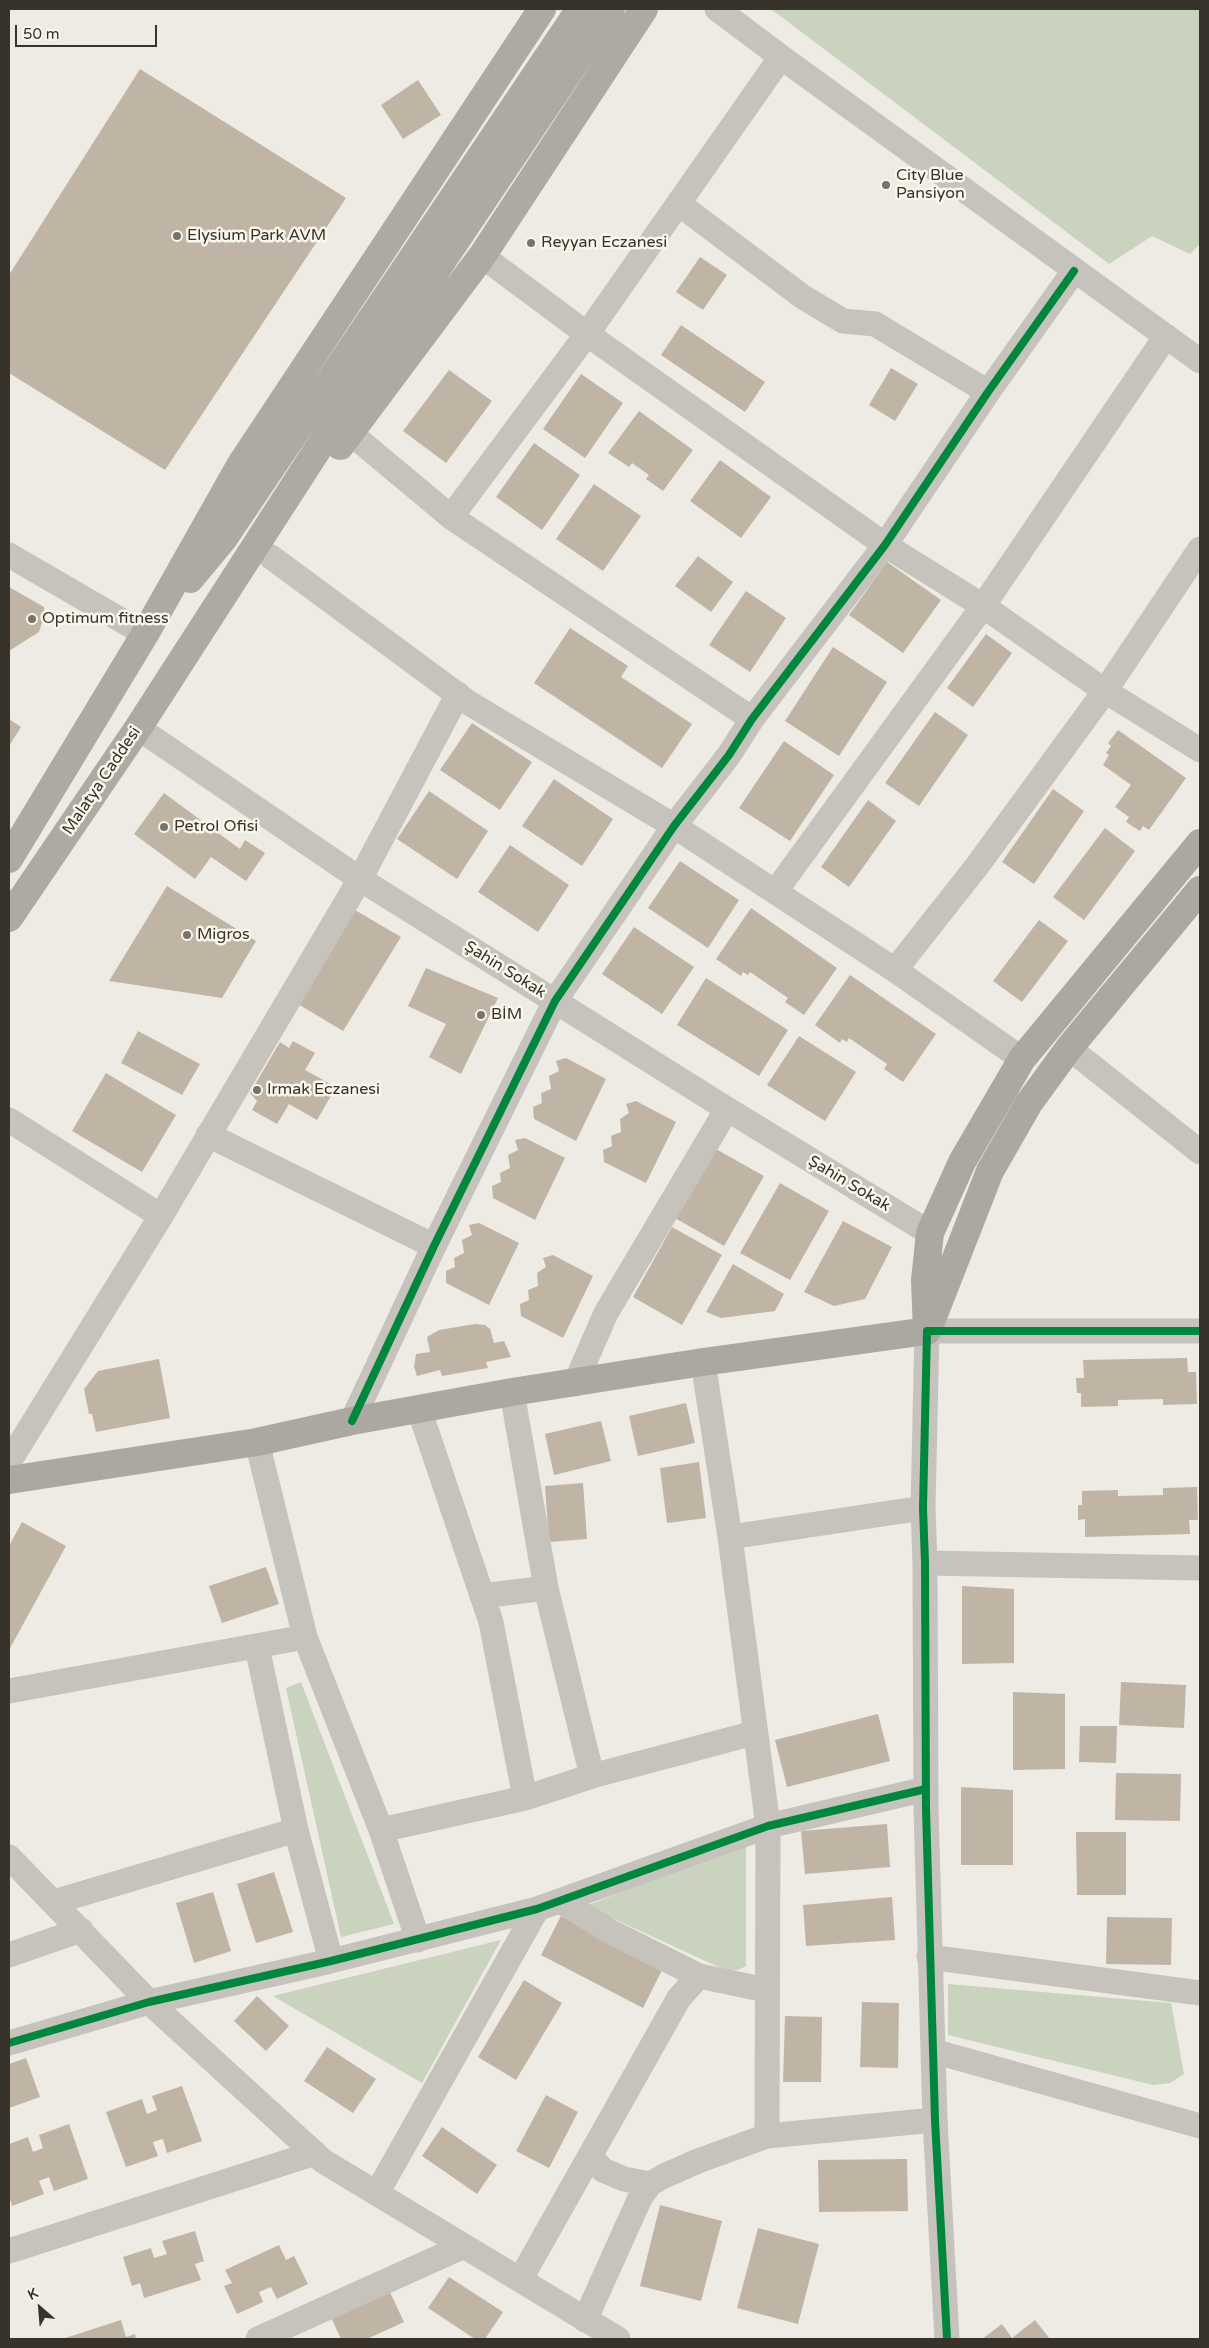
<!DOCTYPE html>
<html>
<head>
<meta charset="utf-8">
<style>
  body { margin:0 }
  #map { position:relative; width:1209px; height:2348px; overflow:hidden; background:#edebe3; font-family:"Varela Round",sans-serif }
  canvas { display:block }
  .frame { position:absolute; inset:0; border:10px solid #37322a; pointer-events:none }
  .north { position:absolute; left:15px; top:2283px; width:50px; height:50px; -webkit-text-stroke:4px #f9f6eb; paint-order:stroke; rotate:333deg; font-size:14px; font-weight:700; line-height:20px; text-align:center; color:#37322a }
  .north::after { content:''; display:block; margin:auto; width:18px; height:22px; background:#37322a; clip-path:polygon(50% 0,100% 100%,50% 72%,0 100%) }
  .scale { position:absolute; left:15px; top:25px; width:142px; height:22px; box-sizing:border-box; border:2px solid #37322a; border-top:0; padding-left:6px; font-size:15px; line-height:18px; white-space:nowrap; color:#37322a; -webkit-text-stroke:4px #f9f6eb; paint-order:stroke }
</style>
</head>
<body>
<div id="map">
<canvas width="1209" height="2348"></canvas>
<div class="frame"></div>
<div class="north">K</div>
<div class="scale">50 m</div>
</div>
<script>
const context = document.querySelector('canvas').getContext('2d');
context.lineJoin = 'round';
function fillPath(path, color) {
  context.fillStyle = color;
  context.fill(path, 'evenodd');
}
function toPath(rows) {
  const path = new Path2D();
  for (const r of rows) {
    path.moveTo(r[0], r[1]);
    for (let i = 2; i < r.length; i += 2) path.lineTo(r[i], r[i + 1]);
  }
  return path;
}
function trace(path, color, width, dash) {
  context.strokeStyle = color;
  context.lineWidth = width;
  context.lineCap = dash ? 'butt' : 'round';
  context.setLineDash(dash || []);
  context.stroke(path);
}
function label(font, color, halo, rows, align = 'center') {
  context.font = font + ' "Varela Round",sans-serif';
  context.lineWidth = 5;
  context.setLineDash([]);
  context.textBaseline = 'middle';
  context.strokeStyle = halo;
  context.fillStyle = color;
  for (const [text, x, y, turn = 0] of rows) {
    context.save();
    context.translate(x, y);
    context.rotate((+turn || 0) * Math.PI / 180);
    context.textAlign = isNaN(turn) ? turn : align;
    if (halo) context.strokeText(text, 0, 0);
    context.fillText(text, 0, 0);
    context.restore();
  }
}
const green = toPath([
  [771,9,1200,9,1200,244,1190,254,1152,236,1109,264],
  [301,1682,394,1924,341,1937,286,1688],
  [746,1843,746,1966,738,1970,725,1970,586,1906],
  [501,1940,422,2083,273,1996],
  [948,1984,1171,2003,1184,2074,1170,2083,1153,2085,948,2035]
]);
const building = toPath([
  [140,69,346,198,165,470,9,373,9,275],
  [418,80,441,115,403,139,381,105],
  [700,257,727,275,703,310,676,292],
  [681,325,765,382,745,412,661,355],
  [891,368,918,384,895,421,869,405],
  [449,370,492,401,446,463,403,431],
  [581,374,623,403,585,458,543,429],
  [639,411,693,450,663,491,646,479,649,475,632,463,629,467,608,453],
  [534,443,580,475,542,530,496,497],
  [720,460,771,497,741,538,690,501],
  [594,484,641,516,603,571,556,539],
  [698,556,733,582,711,612,675,586],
  [887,562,941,600,903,653,849,615],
  [9,587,44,607,45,613,39,632,9,651],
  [746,591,786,618,750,672,709,645],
  [570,628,628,666,621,677,692,724,662,768,534,683],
  [986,634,1012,653,973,707,947,688],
  [833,647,887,682,839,756,785,721],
  [935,712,968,735,919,806,885,783],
  [9,719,21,727,9,746],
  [472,723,532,762,500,810,440,770],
  [1118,730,1186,778,1149,830,1143,826,1140,831,1126,822,1129,817,1115,807,1131,785,1103,765,1109,755,1106,753,1111,746,1108,743],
  [784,741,834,775,790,841,739,808],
  [554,779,613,819,582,866,522,826],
  [1053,789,1084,811,1034,884,1002,862],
  [429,791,488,831,457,879,397,839],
  [164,793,240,849,245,840,265,853,246,881,211,857,195,879,134,834],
  [868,800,896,821,849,887,821,867],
  [1105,828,1135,851,1084,920,1053,897],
  [510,845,569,885,538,932,478,892],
  [680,861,739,900,708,948,648,908],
  [167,886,256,941,222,998,109,981],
  [751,908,837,968,804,1015,785,1002,788,998,750,972,748,975,743,972,741,976,716,959],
  [355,910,401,937,343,1031,298,1004],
  [1039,920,1068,941,1022,1002,993,981],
  [634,927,694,967,662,1014,602,974],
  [426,968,498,998,461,1074,429,1057,446,1024,408,1006],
  [850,975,936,1034,903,1082,884,1069,887,1064,849,1038,847,1042,842,1039,840,1043,815,1025],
  [706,978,788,1030,759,1076,677,1025],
  [138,1031,200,1064,182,1095,121,1063],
  [799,1036,856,1072,825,1121,767,1085],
  [293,1041,315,1053,305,1070,336,1087,317,1120,289,1104,277,1124,252,1110,257,1101,250,1093,280,1042,289,1048],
  [566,1058,606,1079,576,1141,534,1119,533,1107,542,1103,541,1093,551,1089,549,1076,559,1071,556,1061],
  [106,1073,176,1115,142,1172,72,1131],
  [636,1101,676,1122,646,1183,604,1162,603,1150,612,1146,611,1136,621,1132,620,1119,629,1113,626,1104],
  [525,1138,565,1158,535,1220,493,1198,492,1186,501,1182,500,1173,510,1168,508,1155,518,1150,515,1140],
  [714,1148,764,1176,724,1246,675,1218],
  [780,1183,829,1211,790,1280,740,1253],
  [843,1221,892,1247,865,1299,834,1306,804,1292],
  [479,1223,519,1243,489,1305,446,1283,446,1271,455,1267,454,1258,464,1253,462,1240,472,1235,469,1225],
  [672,1227,722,1255,682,1325,633,1297],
  [553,1255,593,1276,563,1338,521,1316,520,1304,529,1300,528,1290,538,1286,537,1273,546,1267,543,1258],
  [733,1264,784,1294,775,1311,721,1318,706,1312],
  [475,1324,485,1325,490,1329,494,1343,504,1341,511,1357,486,1362,488,1368,442,1376,440,1370,417,1376,414,1367,416,1354,430,1352,427,1337,439,1330],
  [1187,1358,1188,1372,1196,1372,1197,1404,1163,1405,1163,1399,1118,1400,1118,1406,1081,1407,1081,1393,1077,1393,1076,1378,1084,1378,1083,1360],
  [159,1359,170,1418,96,1432,92,1414,89,1414,84,1389,98,1371],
  [686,1403,695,1443,638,1456,629,1416],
  [601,1421,611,1461,554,1475,545,1434],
  [699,1462,706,1518,667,1523,660,1468],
  [583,1483,587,1539,549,1542,545,1486],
  [1197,1487,1198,1520,1189,1520,1190,1534,1085,1537,1085,1519,1078,1520,1078,1505,1082,1505,1082,1491,1118,1490,1118,1496,1163,1495,1163,1488],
  [22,1522,66,1546,9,1650,9,1546],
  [266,1567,279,1604,222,1623,209,1586],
  [962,1586,1014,1589,1014,1663,962,1664],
  [1121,1682,1186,1685,1184,1728,1119,1725],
  [1013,1692,1065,1694,1065,1769,1013,1770],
  [878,1714,890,1761,787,1787,775,1740],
  [1080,1726,1117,1726,1116,1763,1079,1762],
  [1116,1773,1181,1774,1180,1821,1115,1820],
  [961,1787,1013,1790,1013,1865,961,1865],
  [887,1824,890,1867,805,1874,801,1831],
  [1076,1832,1126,1832,1126,1895,1077,1895],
  [274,1872,293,1932,256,1943,237,1884],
  [213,1892,231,1951,194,1963,176,1903],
  [892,1897,895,1940,806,1946,803,1905],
  [561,1916,663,1968,643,2008,541,1955],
  [1107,1917,1172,1918,1171,1965,1106,1964],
  [524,1980,562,2003,516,2080,478,2057],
  [257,1996,289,2026,266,2051,234,2021],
  [862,2002,899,2003,898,2068,860,2067],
  [785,2016,822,2017,821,2082,783,2082],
  [327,2047,376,2079,353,2113,304,2081],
  [26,2058,40,2097,9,2108,9,2064],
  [182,2086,202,2141,167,2153,163,2139,153,2142,158,2156,126,2167,106,2112,142,2099,147,2114,157,2110,152,2096],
  [546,2095,578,2112,549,2168,516,2151],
  [69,2124,88,2179,54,2191,49,2177,39,2181,44,2194,12,2206,9,2196,9,2144,28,2137,33,2152,43,2148,39,2135],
  [442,2127,497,2165,477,2194,422,2156],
  [907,2159,908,2211,819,2212,818,2160],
  [660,2205,722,2221,701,2301,640,2286],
  [758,2228,819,2244,798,2324,737,2308],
  [195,2231,204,2261,195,2264,201,2280,144,2298,140,2283,132,2286,123,2257,151,2248,154,2258,167,2254,162,2241],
  [279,2245,286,2260,294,2256,308,2284,277,2299,271,2287,259,2292,263,2302,237,2314,224,2286,232,2283,225,2270],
  [449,2277,503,2312,485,2339,475,2339,428,2308],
  [388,2288,404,2322,367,2339,341,2339,330,2315],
  [121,2320,126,2337,135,2334,136,2339,62,2339],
  [1035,2320,1050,2339,982,2339,1002,2324,1012,2338]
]);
const minor = toPath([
  [717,9,781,57,1200,361],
  [679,204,803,297,843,321,875,324,988,392],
  [482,256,587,334,885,545,983,606,1105,691,1200,750],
  [349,432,451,517,752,719],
  [451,517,587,334,781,57],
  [9,555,145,634],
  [271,557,469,703,674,826,895,970,1022,1059],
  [138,728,360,879,727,1109,930,1233],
  [775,892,983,606,1166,336],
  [895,970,977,866,1105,691,1200,549],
  [1069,1048,1200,1152],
  [9,1120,161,1216],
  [208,1135,434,1246],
  [703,1362,730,1537,768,1826,767,2136],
  [575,1384,606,1313,727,1109],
  [512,1392,546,1588,592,1776],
  [419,1409,491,1622,525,1798],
  [352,1421,434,1246,555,1001,674,826,729,755,752,719,885,545,988,392,1074,271],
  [257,1442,305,1637,381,1830,418,1940],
  [9,1462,161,1216,360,879,458,694],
  [730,1537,923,1508],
  [925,1563,1200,1568],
  [482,1596,546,1588],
  [257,1647,296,1830,331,1961],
  [9,1691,305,1637],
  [381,1830,525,1798,592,1776,754,1733],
  [9,1857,149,2002,323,2161,618,2339],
  [54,1902,296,1830],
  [562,1902,611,1932,699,1976],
  [9,1955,81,1930],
  [929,1957,1200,1993],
  [9,2043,149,2002,331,1961,537,1909,768,1826,926,1789],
  [933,2051,1200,2126],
  [590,2156,603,2170,624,2179,650,2184],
  [377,2193,537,1909],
  [9,2251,315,2153],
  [520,2280,679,1998,699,1976,766,1990],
  [585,2320,640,2198,650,2184,664,2176,698,2161,767,2136,935,2120],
  [258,2339,464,2246],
  [947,2339,935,2120,926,1809,925,1563,923,1508,927,1331,1200,1331]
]);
const major = toPath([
  [931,1322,990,1171,1029,1103,1069,1048,1200,890],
  [927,1331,925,1280,930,1233,962,1162,1022,1059,1200,843],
  [9,1480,257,1442,352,1421,512,1392,703,1362,927,1331]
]);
const highway = toPath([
  [340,446,482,256,644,9],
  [190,579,224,538,580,9],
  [9,859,145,634,241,464,542,9],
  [9,918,138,728,354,393,611,9]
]);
const cycleway = toPath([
  [352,1421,434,1246,555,1001,674,826,729,755,752,719,885,545,988,392,1074,271],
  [9,2043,149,2002,331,1961,537,1909,768,1826,926,1789],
  [947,2339,935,2120,926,1809,925,1563,923,1508,927,1331,1200,1331]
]);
const markers = [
  [886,185,5,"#77736b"],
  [177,236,5,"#77736b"],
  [531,243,5,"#77736b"],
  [32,619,5,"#77736b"],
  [164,827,5,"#77736b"],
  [187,935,5,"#77736b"],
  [481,1015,5,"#77736b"],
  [257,1090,5,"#77736b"]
];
const poiNames = [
  ["City Blue",896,176],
  ["Pansiyon",896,194],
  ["Elysium Park AVM",187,236],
  ["Reyyan Eczanesi",541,243],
  ["Optimum fitness",42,619],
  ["Petrol Ofisi",174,827],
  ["Migros",197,935],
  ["BİM",491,1015],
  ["Irmak Eczanesi",267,1090]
];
const streetNames = [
  ["Malatya Caddesi",102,781,-56],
  ["Şahin Sokak",505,970,32],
  ["Şahin Sokak",849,1184,31]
];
fillPath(green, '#c9d3be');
fillPath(building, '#c0b5a5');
trace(minor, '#c6c3bc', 25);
trace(major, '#aba8a1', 28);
trace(highway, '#acaaa2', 28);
trace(cycleway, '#00873e', 8);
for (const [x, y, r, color] of markers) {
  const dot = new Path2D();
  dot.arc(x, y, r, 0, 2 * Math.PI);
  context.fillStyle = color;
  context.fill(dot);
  trace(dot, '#f9f6eb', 2);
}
label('16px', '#37322a', '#f9f6eb', poiNames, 'left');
label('16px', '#37322a', '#f9f6eb', streetNames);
</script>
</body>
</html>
